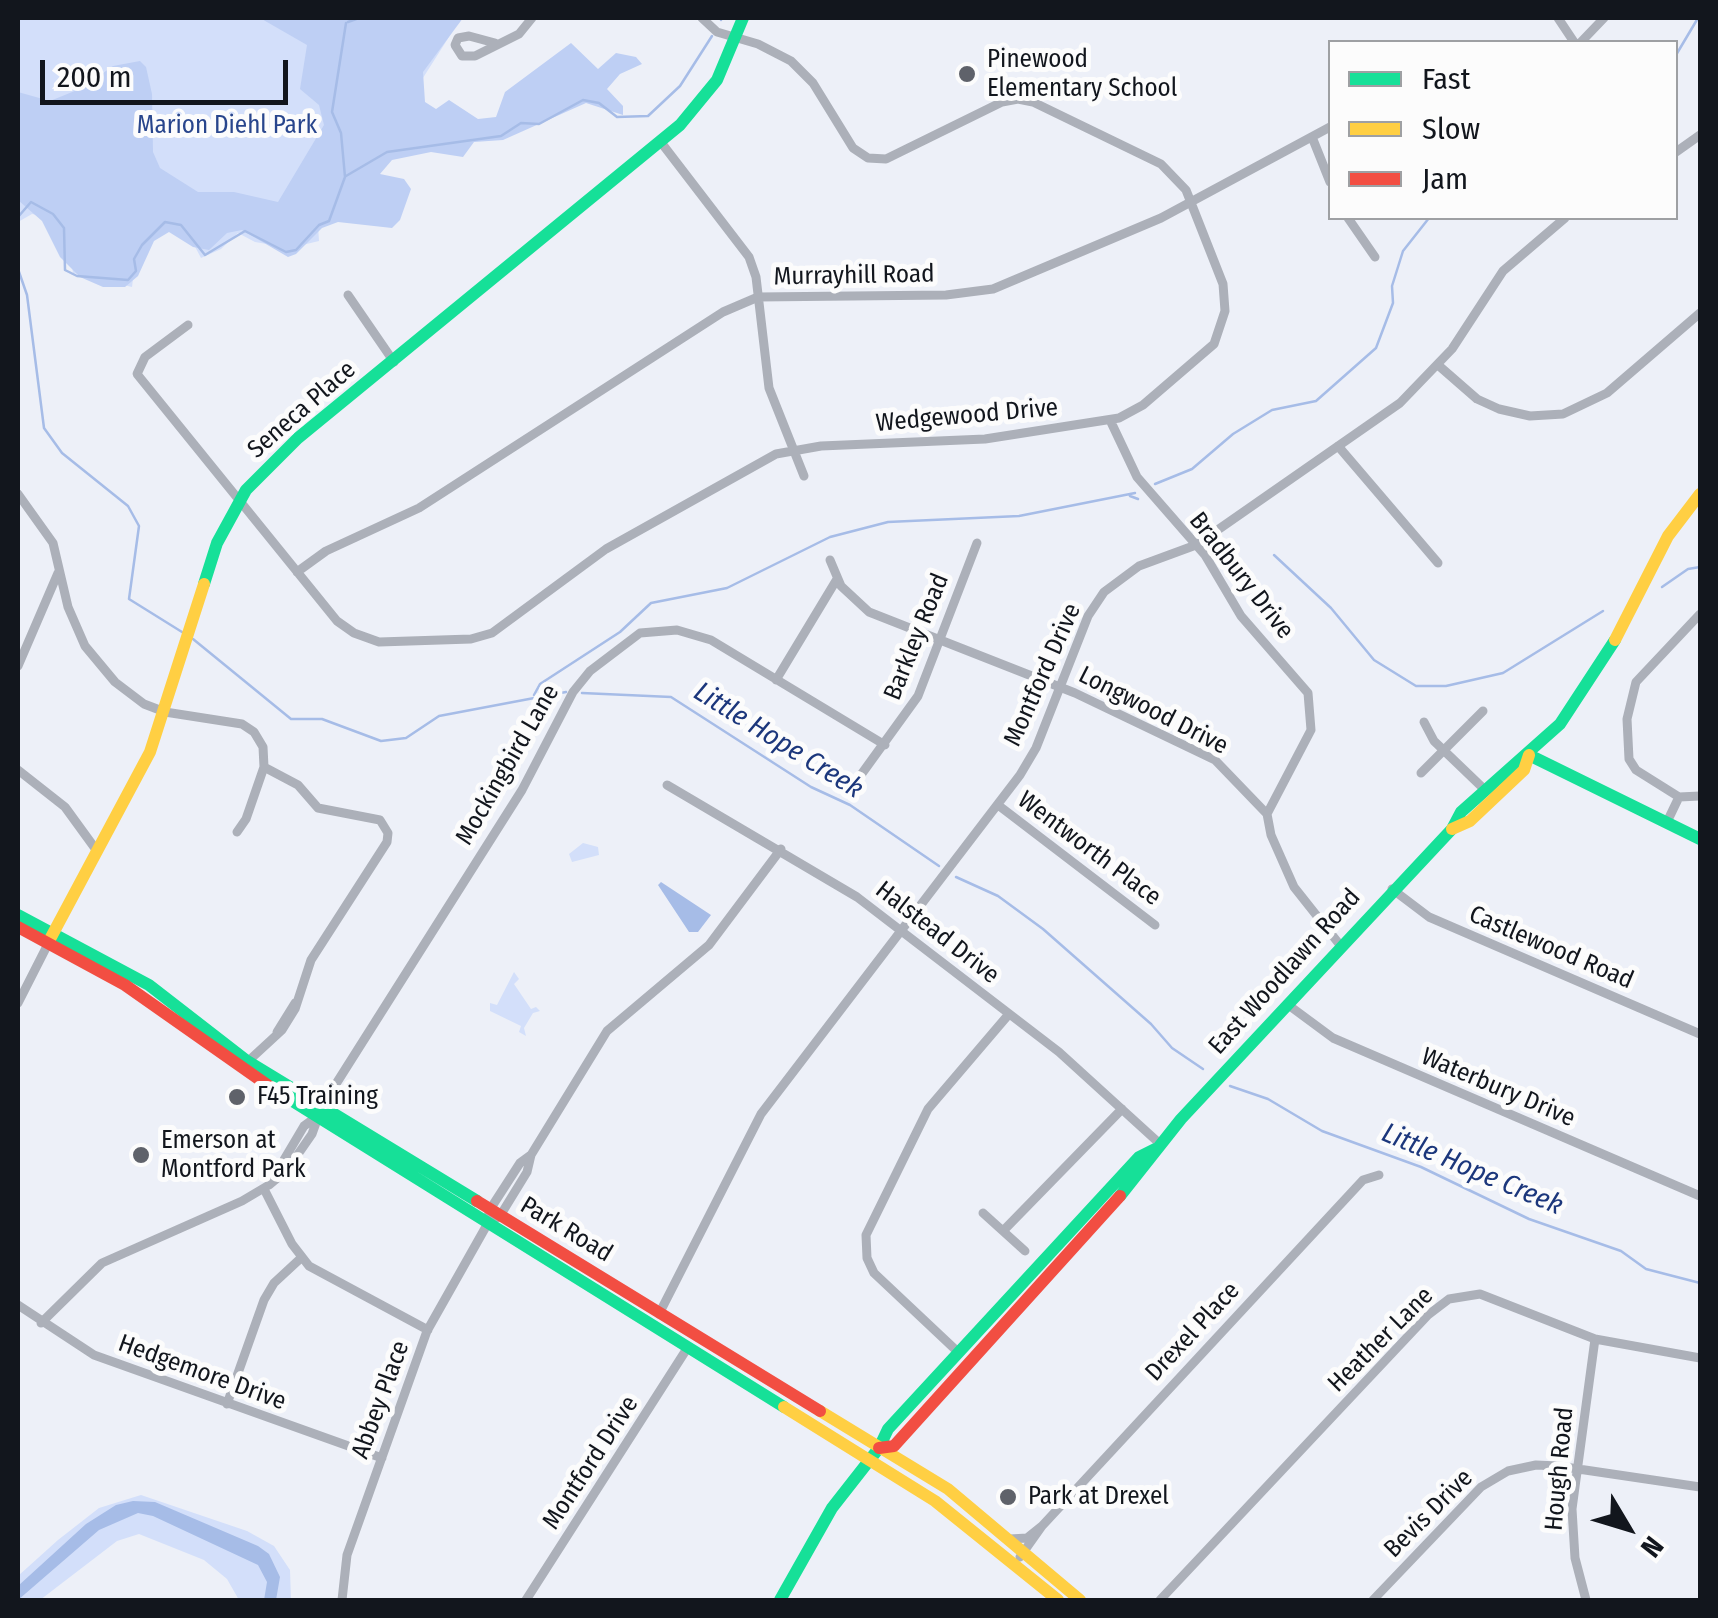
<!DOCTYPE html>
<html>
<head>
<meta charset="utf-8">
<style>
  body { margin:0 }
  #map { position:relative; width:1718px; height:1618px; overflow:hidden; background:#edf0f8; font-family:"Fira Sans Condensed",sans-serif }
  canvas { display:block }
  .frame { position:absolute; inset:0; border:20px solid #12161d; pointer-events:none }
  .legend { position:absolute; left:1328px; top:40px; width:350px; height:180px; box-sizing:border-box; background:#fcfcfc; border:2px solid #9ea0a3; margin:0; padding:12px 18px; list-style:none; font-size:30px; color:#12161d }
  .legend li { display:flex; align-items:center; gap:20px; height:50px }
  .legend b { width:50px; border:2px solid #9ea0a3 }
  .north { position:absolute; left:1578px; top:1478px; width:100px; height:100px; -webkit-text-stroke:8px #fcfcfc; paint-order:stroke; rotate:128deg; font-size:28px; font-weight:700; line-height:40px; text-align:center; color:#12161d }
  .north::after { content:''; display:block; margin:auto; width:35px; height:45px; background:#12161d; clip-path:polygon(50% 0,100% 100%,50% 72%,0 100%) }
  .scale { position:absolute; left:40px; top:60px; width:248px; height:45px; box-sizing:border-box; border:5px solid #12161d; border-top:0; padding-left:12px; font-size:30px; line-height:35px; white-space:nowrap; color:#12161d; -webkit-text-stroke:8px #fcfcfc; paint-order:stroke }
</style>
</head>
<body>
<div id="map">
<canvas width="1718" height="1618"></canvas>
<div class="frame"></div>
<ul class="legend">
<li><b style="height:12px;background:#16e098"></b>Fast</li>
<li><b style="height:12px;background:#ffcf43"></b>Slow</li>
<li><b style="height:12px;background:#f24e42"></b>Jam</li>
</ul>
<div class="north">N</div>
<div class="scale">200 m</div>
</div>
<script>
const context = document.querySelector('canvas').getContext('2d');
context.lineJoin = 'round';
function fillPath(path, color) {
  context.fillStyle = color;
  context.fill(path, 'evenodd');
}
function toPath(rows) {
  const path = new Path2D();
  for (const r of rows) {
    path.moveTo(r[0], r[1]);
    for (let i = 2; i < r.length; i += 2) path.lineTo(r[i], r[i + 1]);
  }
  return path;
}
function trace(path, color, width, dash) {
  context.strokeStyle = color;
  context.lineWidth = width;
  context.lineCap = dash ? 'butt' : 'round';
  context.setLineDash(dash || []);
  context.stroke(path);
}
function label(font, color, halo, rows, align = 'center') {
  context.font = font + ' "Fira Sans Condensed",sans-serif';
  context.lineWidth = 10;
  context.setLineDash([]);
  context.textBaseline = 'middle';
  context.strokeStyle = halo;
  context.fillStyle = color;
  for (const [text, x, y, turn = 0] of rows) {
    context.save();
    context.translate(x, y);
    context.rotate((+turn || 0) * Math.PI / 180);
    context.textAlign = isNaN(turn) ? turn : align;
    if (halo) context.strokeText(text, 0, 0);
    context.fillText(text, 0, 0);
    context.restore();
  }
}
const green = toPath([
  [18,18,461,18,395,122,318,225,319,241,290,248,255,242,238,233,221,249,201,258,183,224,137,246,132,287,73,273,65,220,32,214,18,222],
  [583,843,598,847,599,855,572,862,569,854],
  [514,972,519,979,514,984,531,1009,536,1007,540,1011,533,1013,524,1028,526,1036,519,1032,521,1026,490,1011,490,1003,497,1005],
  [141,1495,247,1531,274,1546,290,1570,291,1600,239,1600,227,1579,204,1560,139,1534,117,1541,40,1600,18,1600,18,1576,58,1540,99,1508]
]);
const forest = toPath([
  [260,18,463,18,423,72,425,102,436,109,449,100,478,119,496,117,505,92,571,43,598,69,616,53,636,57,642,64,620,74,607,89,623,106,623,115,586,103,503,140,474,142,463,157,431,152,392,160,380,174,404,179,411,189,400,220,392,228,338,222,322,228,296,254,288,257,242,230,227,233,209,250,193,247,169,232,154,241,138,276,125,287,103,287,80,277,60,257,42,221,18,200,18,92,50,101,82,88,113,66,140,61,146,67,152,94,153,152,160,168,198,192,234,192,278,202,324,125,319,105,300,89,307,45]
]);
const water = toPath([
  [661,882,711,915,698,932,689,932,658,885],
  [133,1501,155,1502,258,1546,269,1554,280,1577,276,1600,264,1600,267,1582,258,1565,153,1516,138,1513,99,1530,18,1600,18,1586,86,1524,116,1505]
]);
const stream = toPath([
  [721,20,721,18],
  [348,22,359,18],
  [1676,55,1698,18],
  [346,176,387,152,501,136,521,123,539,124,583,100,599,103,617,117,648,116,680,86,712,36],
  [18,217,31,202,53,214,64,228,65,270,77,276,128,280,136,271,134,259,142,245,165,222,181,225,205,255,245,231,286,252,296,250,319,225,329,221,345,177,341,133,332,112,346,23],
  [18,269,27,295,44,428,62,453,128,506,139,526,129,599,182,632],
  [1155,484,1192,469,1233,434,1272,410,1316,401,1376,348,1393,303,1392,286,1403,251,1429,218],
  [1130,496,1138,499],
  [1274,555,1331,608,1374,660,1416,686,1446,686,1503,673,1603,611],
  [1662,587,1688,569,1700,567],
  [193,639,291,719,322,719,381,741,406,738,439,716,566,692],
  [582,693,671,697,811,787,850,805,939,866],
  [534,695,540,684,620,632,651,603,727,588,830,537,888,522,1019,516,1135,493],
  [956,877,998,896,1043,929,1151,1024,1172,1048,1203,1069],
  [1230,1086,1268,1099,1322,1131,1421,1167,1529,1219,1621,1251,1646,1269,1700,1283]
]);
const street = toPath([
  [1558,18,1574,42],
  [1581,42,1604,18],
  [495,43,469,36,458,38,455,45,462,56,475,56,519,34,532,18],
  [1312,137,1330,182],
  [660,141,749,257,756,277,769,388,804,476],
  [1676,152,1700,135],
  [1348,218,1375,257],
  [348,295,394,362],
  [188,325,145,357,137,374,337,621,354,633,379,642,471,639,492,633,606,549,776,454,821,446,985,439,1119,418,1143,405,1214,344,1225,311,1223,284,1186,190,1161,164,1033,102,1018,99,1002,102,886,159,868,158,853,148,813,83,791,61,758,44,717,32,702,18],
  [1438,365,1477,399,1499,409,1530,416,1563,414,1607,393,1700,313],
  [1110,420,1137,477,1205,555,1241,616,1308,693,1311,730,1267,814],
  [1338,446,1438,563],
  [18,494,53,543,68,607,85,646,115,682,144,704,165,712,242,724,254,732,263,747,264,767,246,819,237,832],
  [830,560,841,586,869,612,1075,693,1215,760,1267,814,1271,835,1294,887,1340,945],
  [297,572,326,551,419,508,723,312,758,297,946,295,993,289,1161,218,1330,127],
  [18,666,58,573],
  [776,680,837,579],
  [1424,722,1434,741,1484,789],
  [18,770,65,807,97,851],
  [1421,773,1483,711],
  [667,785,857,897,1059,1052,1159,1143],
  [850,790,918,696,977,543],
  [1679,797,1636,770,1629,759,1627,719,1636,682,1700,614],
  [998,805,1155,925],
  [1667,822,1679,797,1700,796],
  [1392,889,1429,917,1700,1034],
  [18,1003,48,944],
  [1287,1004,1333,1038,1700,1196],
  [277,1032,295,1003],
  [244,1065,282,1030,295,1009,311,960,387,842,388,833,380,820,318,808,298,785,264,767],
  [315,1118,304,1126,269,1185,287,1170,312,1134,322,1106,522,790,573,692,590,671,640,633,677,630,711,640,885,745],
  [531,1155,607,1031,709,945,781,849],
  [531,1155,527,1172,500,1216,488,1223,489,1211,520,1163,531,1155],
  [264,1189,292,1244,309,1266,428,1330],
  [983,1213,1025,1251],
  [1003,1231,1122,1109],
  [18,1305,94,1355,382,1458],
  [659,1314,761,1114,1020,775,1036,748,1088,616,1104,592,1139,566,1196,545,1400,403,1452,349,1503,271,1565,218],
  [41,1323,102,1263,242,1201,269,1185],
  [959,1353,874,1273,867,1258,866,1235,928,1109,1009,1014],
  [227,1404,264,1300,274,1283,301,1258],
  [1042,1526,1363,1180,1379,1175],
  [1010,1539,1027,1538,1042,1526,1020,1557],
  [342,1600,347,1555,427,1331,488,1223],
  [526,1600,688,1347],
  [1160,1600,1428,1315,1449,1299,1480,1294,1595,1339,1700,1358],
  [1373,1600,1481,1487,1508,1471,1536,1465,1558,1466,1700,1487],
  [1586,1600,1575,1558,1572,1509,1595,1339]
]);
const fast = toPath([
  [204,584,217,543,246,490,298,438,680,125,717,80,743,18],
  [1529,755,1700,839],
  [18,915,149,985,247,1061,477,1201],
  [273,1089,784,1407],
  [1120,1196,1181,1119,1452,829,1461,812,1560,724,1615,640],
  [780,1600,832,1508,879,1448,888,1429,1139,1157,1155,1149]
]);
const slow = toPath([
  [1615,640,1668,536,1700,494],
  [1452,829,1470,821,1524,770,1529,755],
  [49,941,150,752,204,584],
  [784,1407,935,1501,1058,1600],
  [820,1411,948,1489,1080,1600]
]);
const jam = toPath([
  [18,927,125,985,273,1089],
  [477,1201,820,1411],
  [879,1448,894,1446,1120,1196]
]);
const markers = [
  [967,74,10,"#5f626a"],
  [237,1097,10,"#5f626a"],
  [141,1155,10,"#5f626a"],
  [1008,1497,10,"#5f626a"]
];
const poiNames = [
  ["Pinewood",987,60],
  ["Elementary School",987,89],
  ["F45 Training",257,1097],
  ["Emerson at",161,1141],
  ["Montford Park",161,1170],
  ["Park at Drexel",1028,1497]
];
const parkNames = [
  ["Marion Diehl Park",227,126]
];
const streetNames = [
  ["Murrayhill Road",854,276,-1],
  ["Seneca Place",302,410,-41],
  ["Wedgewood Drive",967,416,-5],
  ["Bradbury Drive",1241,576,52],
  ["Barkley Road",917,637,-68],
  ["Montford Drive",1043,675,-66],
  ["Longwood Drive",1153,711,27],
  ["Mockingbird Lane",508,765,-60],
  ["Wentworth Place",1089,849,37],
  ["Halstead Drive",937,933,38],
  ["Castlewood Road",1551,948,23],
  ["East Woodlawn Road",1285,972,-48],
  ["Waterbury Drive",1498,1088,23],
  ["Park Road",566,1230,31],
  ["Drexel Place",1193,1332,-47],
  ["Heather Lane",1381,1340,-45],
  ["Hedgemore Drive",202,1373,20],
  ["Abbey Place",381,1400,-70],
  ["Montford Drive",591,1463,-57],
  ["Hough Road",1560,1469,-85],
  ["Bevis Drive",1429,1514,-45]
];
const waterNames = [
  ["Little Hope Creek",778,741,32],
  ["Little Hope Creek",1472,1170,23]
];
fillPath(green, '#d3dffa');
fillPath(forest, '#becff4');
fillPath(water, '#a6bce7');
trace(stream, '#a6bce7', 2.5);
trace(street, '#acb0b9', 9);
trace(fast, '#16e098', 12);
trace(slow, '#ffcf43', 12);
trace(jam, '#f24e42', 12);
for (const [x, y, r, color] of markers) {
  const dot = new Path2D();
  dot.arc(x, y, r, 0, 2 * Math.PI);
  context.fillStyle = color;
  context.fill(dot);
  trace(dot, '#fcfcfc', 4);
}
label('25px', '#12161d', '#fcfcfc', poiNames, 'left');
label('25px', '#28458c', '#fcfcfc', parkNames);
label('25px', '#12161d', '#fcfcfc', streetNames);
label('italic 28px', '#1c377c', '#fcfcfc', waterNames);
</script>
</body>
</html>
